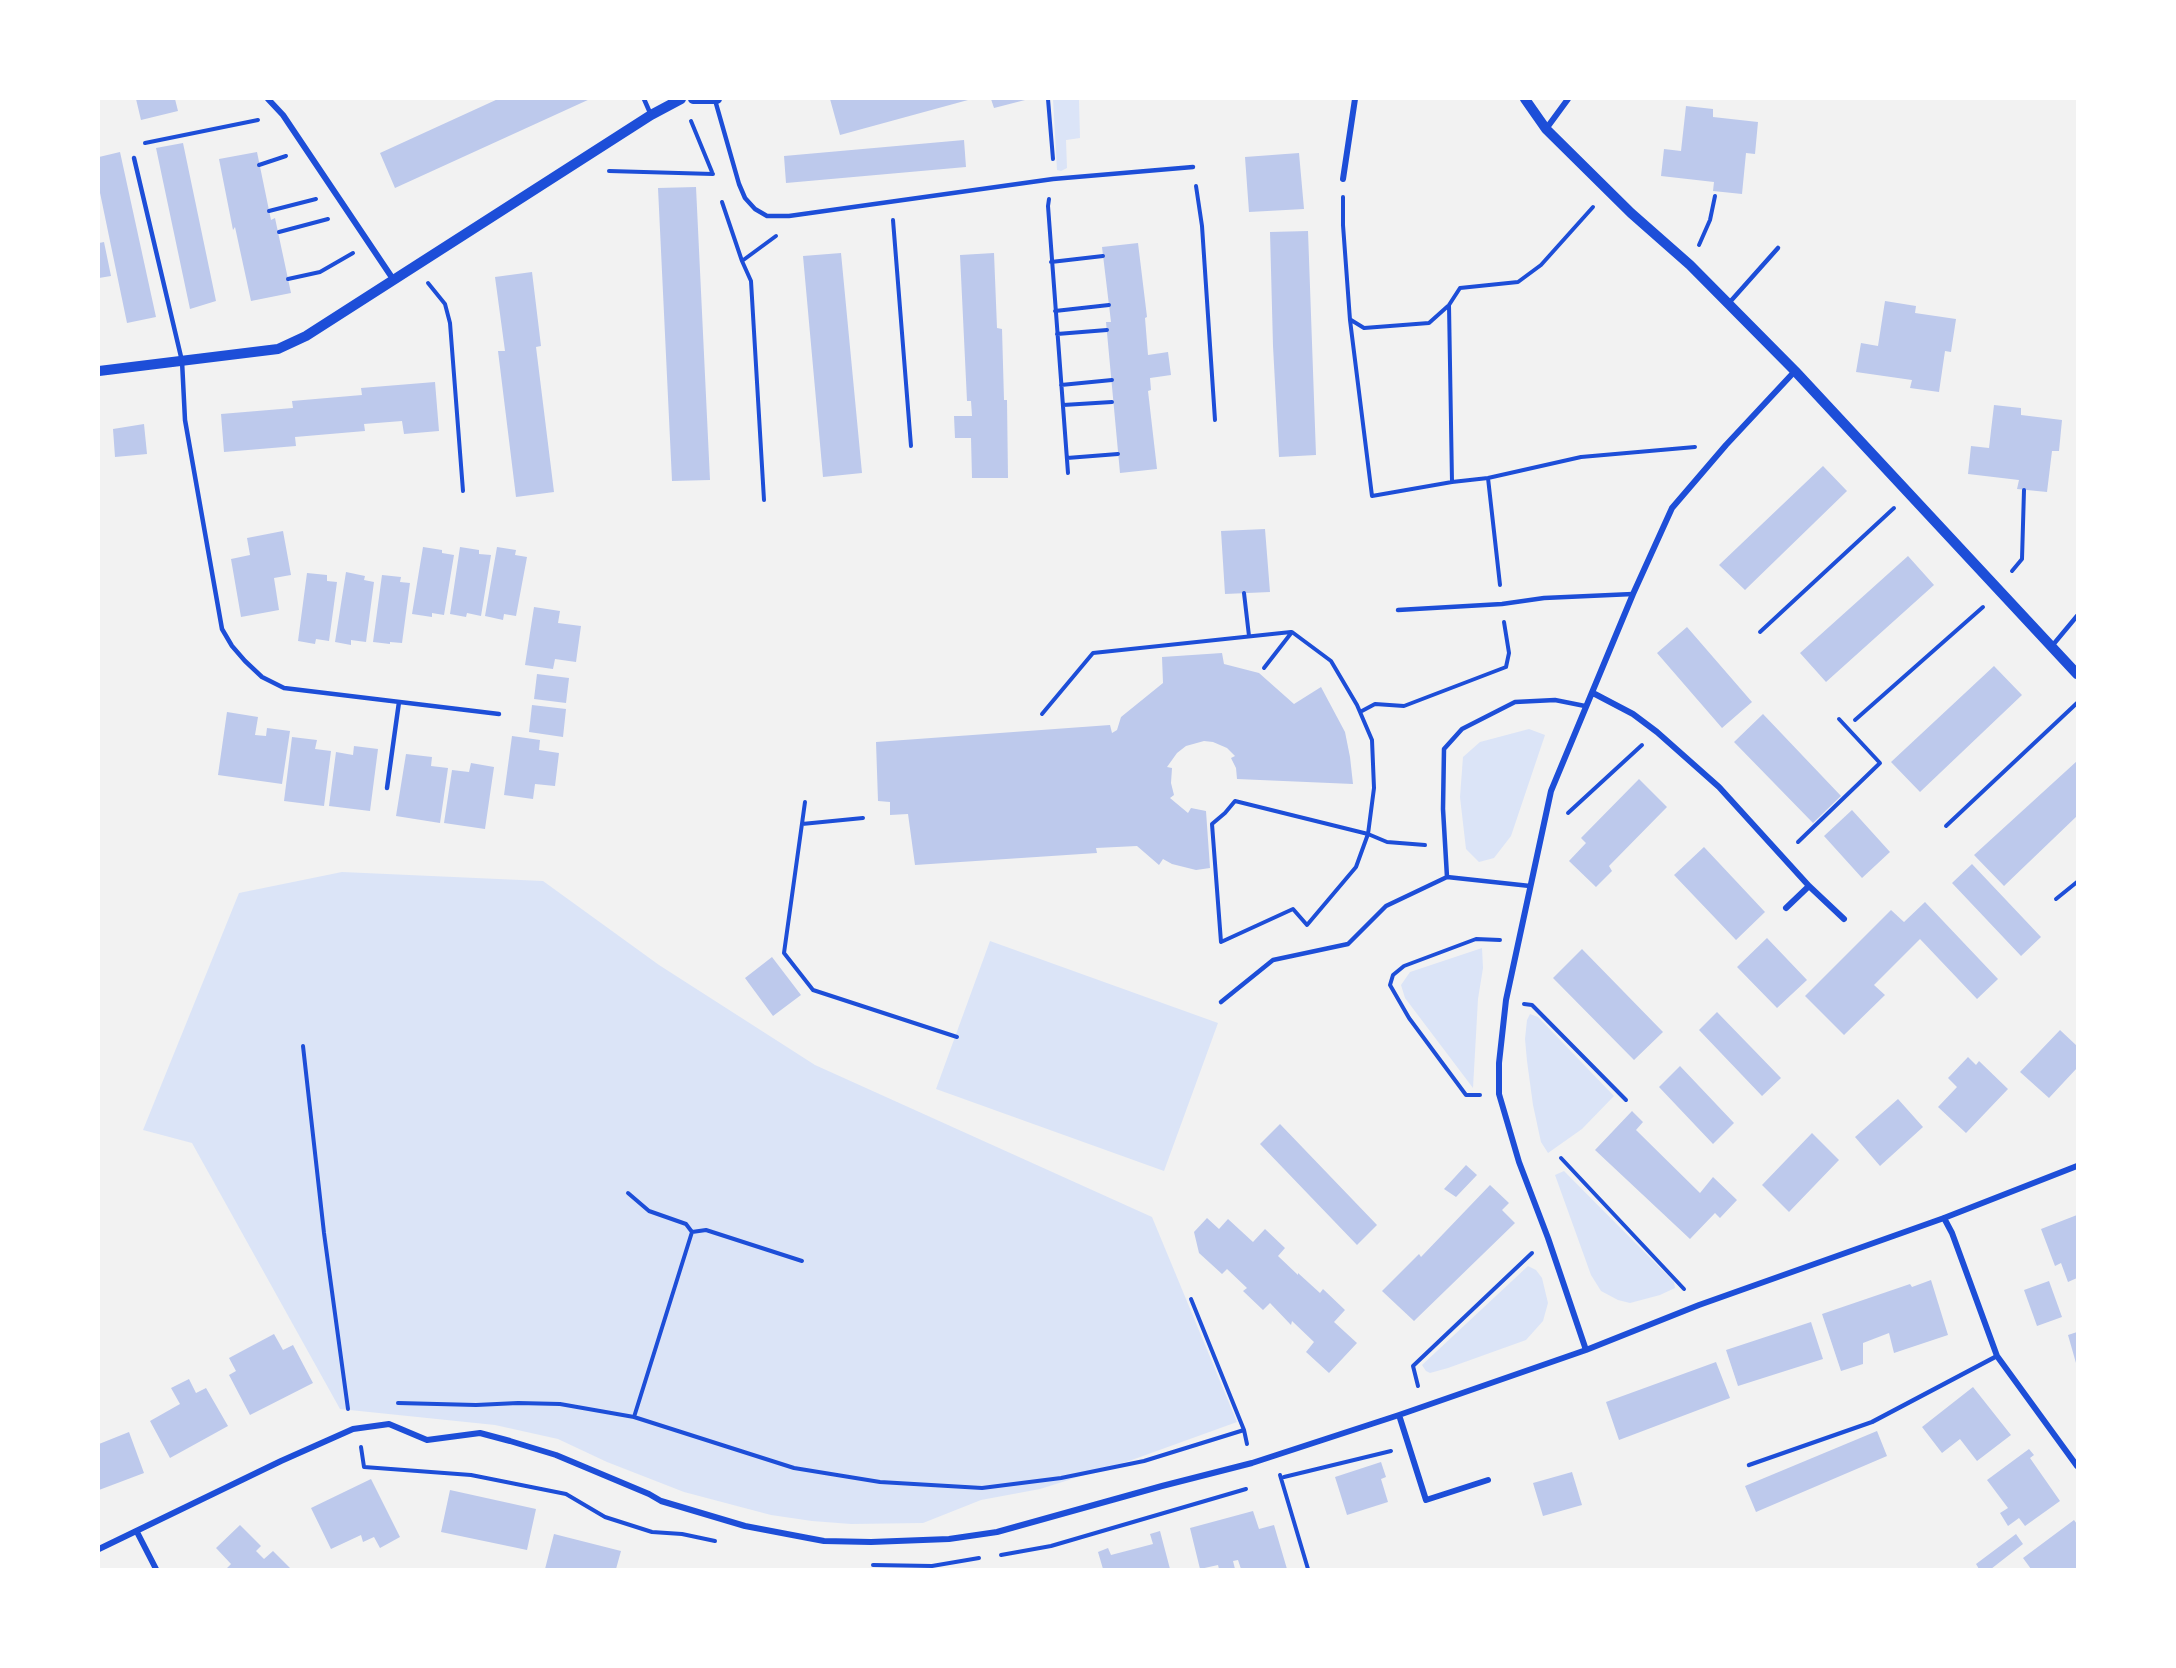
<!DOCTYPE html>
<html>
<head>
<meta charset="utf-8">
<style>
  body { margin:0 }
  #map { position:relative; width:2176px; height:1668px; overflow:hidden; background:#f2f2f2; font-family:"DM Sans",sans-serif }
  canvas { display:block }
  .frame { position:absolute; inset:0; border:100px solid #fff; pointer-events:none }
</style>
</head>
<body>
<div id="map">
<canvas width="2176" height="1668"></canvas>
<div class="frame"></div>
</div>
<script>
const context = document.querySelector('canvas').getContext('2d');
context.lineJoin = 'round';
function fillPath(path, color) {
  context.fillStyle = color;
  context.fill(path, 'evenodd');
}
function toPath(rows) {
  const path = new Path2D();
  for (const r of rows) {
    path.moveTo(r[0], r[1]);
    for (let i = 2; i < r.length; i += 2) path.lineTo(r[i], r[i + 1]);
  }
  return path;
}
function trace(path, color, width, dash) {
  context.strokeStyle = color;
  context.lineWidth = width;
  context.lineCap = dash ? 'butt' : 'round';
  context.setLineDash(dash || []);
  context.stroke(path);
}
const green = toPath([
  [1053,99,1079,99,1080,138,1066,140,1067,168,1061,171,1057,170],
  [1529,729,1545,735,1511,836,1494,858,1479,862,1466,849,1460,797,1463,757,1480,742],
  [342,872,543,881,659,965,815,1065,1152,1217,1237,1422,1129,1461,1040,1489,981,1500,923,1523,851,1524,812,1521,771,1515,684,1492,607,1462,558,1439,495,1425,340,1409,192,1143,143,1130,239,893],
  [990,941,1218,1023,1164,1171,936,1089],
  [1482,948,1483,968,1478,999,1473,1088,1405,998,1401,985,1410,972],
  [1530,1014,1538,1017,1614,1096,1582,1129,1548,1153,1541,1142,1533,1105,1527,1061,1525,1039,1527,1020],
  [1564,1171,1674,1282,1675,1288,1660,1295,1630,1303,1618,1300,1601,1291,1591,1275,1555,1175],
  [1528,1266,1536,1270,1542,1278,1548,1303,1543,1321,1526,1340,1448,1368,1430,1373,1426,1371,1422,1365]
]);
const building = toPath([
  [136,99,175,99,178,111,141,120],
  [498,99,590,99,395,188,380,153],
  [830,99,968,99,968,100,840,135],
  [991,99,1025,99,1025,100,994,108],
  [1686,106,1713,109,1713,117,1758,122,1755,154,1746,153,1742,194,1713,191,1714,182,1661,176,1664,149,1681,151],
  [964,140,966,167,786,183,784,156],
  [183,143,216,301,190,309,156,148],
  [120,152,156,317,127,323,99,188,99,157],
  [257,152,271,220,275,218,291,293,251,301,235,227,233,230,219,159],
  [1299,153,1304,209,1249,212,1245,157],
  [696,187,710,480,672,481,658,188],
  [1308,231,1316,455,1279,457,1273,346,1270,232],
  [104,242,111,276,99,278,99,243],
  [1138,243,1147,317,1145,318,1148,355,1168,352,1171,375,1150,378,1151,390,1148,391,1157,469,1120,473,1106,322,1111,322,1102,247],
  [841,253,862,473,823,477,803,256],
  [994,253,997,328,1002,329,1004,400,1007,400,1008,478,972,478,971,438,955,438,954,416,972,416,971,401,967,401,960,255],
  [532,272,541,346,536,347,554,492,516,497,498,351,505,351,495,277],
  [1885,301,1916,306,1915,313,1956,319,1951,352,1945,351,1939,392,1910,388,1912,380,1856,372,1861,343,1878,346],
  [435,382,439,431,404,434,402,421,364,424,365,431,295,437,296,446,224,452,221,414,293,408,292,401,362,395,361,388],
  [1994,405,2021,408,2021,415,2062,420,2059,451,2052,451,2047,492,2017,489,2019,480,1968,474,1971,446,1989,448],
  [144,424,147,454,115,457,113,429],
  [1823,466,1847,491,1745,590,1719,565],
  [1265,529,1270,592,1225,594,1221,531],
  [283,531,291,575,274,578,279,610,241,617,231,559,250,555,247,538],
  [423,547,442,550,442,553,454,555,444,615,432,613,432,617,412,614],
  [460,547,479,550,479,554,491,555,481,616,467,613,466,617,450,614],
  [497,547,516,550,515,555,527,557,516,616,504,614,503,620,485,616],
  [1908,556,1934,585,1826,682,1800,653],
  [346,572,365,576,364,580,374,582,366,642,351,640,351,645,335,642],
  [307,573,327,575,327,581,337,582,329,641,316,639,315,644,298,641],
  [382,575,401,577,400,582,410,583,402,643,390,642,390,644,373,642],
  [534,607,560,611,558,623,581,626,576,662,555,659,553,669,525,665],
  [1687,627,1752,702,1722,728,1657,653],
  [1222,653,1224,664,1259,673,1294,704,1321,687,1345,732,1350,757,1353,784,1237,779,1236,768,1231,758,1235,756,1227,748,1213,742,1204,741,1186,746,1177,753,1167,767,1172,768,1171,783,1174,795,1170,798,1188,813,1191,808,1206,811,1210,868,1196,870,1172,864,1163,859,1159,865,1137,846,1096,848,1097,853,915,865,908,814,890,815,890,802,878,801,876,742,1110,725,1112,733,1117,730,1121,717,1163,683,1162,657],
  [1994,666,2022,695,1920,792,1891,762],
  [537,674,569,678,566,703,534,699],
  [532,705,566,709,563,737,529,732],
  [227,712,258,717,255,735,266,736,267,728,290,731,282,784,218,775],
  [1763,714,1841,796,1813,823,1734,742],
  [512,736,540,740,539,750,559,753,555,786,535,784,533,799,504,795],
  [292,737,317,740,315,749,331,751,324,806,284,801],
  [354,746,378,749,370,811,329,806,336,752,353,755],
  [406,754,432,757,431,766,448,768,440,823,396,816],
  [2077,761,2077,816,2004,886,1974,855],
  [471,763,494,767,485,829,444,823,452,770,469,772],
  [1639,779,1667,807,1609,866,1612,871,1596,887,1569,861,1586,843,1581,838],
  [1852,810,1890,852,1862,878,1824,836],
  [1704,847,1765,912,1736,940,1674,875],
  [1972,864,2041,937,2021,956,1952,883],
  [1925,902,1998,979,1977,999,1920,939,1874,985,1885,995,1844,1035,1805,996,1891,910,1904,922],
  [1767,938,1807,980,1777,1008,1737,967],
  [1582,949,1663,1032,1634,1060,1553,978],
  [772,957,801,995,773,1016,745,978],
  [1717,1012,1781,1078,1762,1096,1699,1030],
  [2060,1030,2077,1046,2077,1068,2049,1098,2020,1072],
  [1968,1057,1976,1065,1979,1061,2008,1089,1966,1133,1938,1107,1957,1087,1948,1078],
  [1680,1066,1734,1123,1713,1144,1659,1087],
  [1898,1099,1923,1127,1880,1166,1855,1137],
  [1632,1111,1643,1122,1636,1130,1700,1193,1713,1177,1737,1200,1720,1218,1715,1213,1690,1239,1595,1150],
  [1280,1124,1377,1225,1357,1245,1260,1144],
  [1812,1133,1839,1160,1789,1212,1762,1185],
  [1466,1165,1477,1175,1456,1197,1444,1189],
  [1490,1185,1509,1203,1502,1210,1515,1223,1414,1321,1382,1291,1419,1254,1421,1257],
  [2077,1215,2077,1278,2068,1282,2061,1263,2055,1266,2041,1229],
  [1207,1218,1219,1229,1228,1219,1253,1242,1265,1229,1285,1248,1278,1256,1298,1275,1298,1273,1320,1293,1323,1289,1345,1310,1334,1322,1357,1343,1329,1373,1306,1352,1314,1342,1292,1321,1291,1325,1270,1303,1263,1310,1243,1291,1247,1288,1227,1269,1222,1274,1199,1253,1194,1232],
  [1931,1280,1948,1335,1894,1353,1889,1333,1863,1343,1863,1364,1841,1371,1822,1314,1910,1284,1912,1287],
  [2049,1281,2062,1317,2037,1326,2024,1290],
  [1811,1322,1823,1359,1738,1386,1726,1350],
  [2077,1332,2077,1363,2076,1363,2068,1335],
  [274,1334,283,1350,293,1345,313,1383,250,1415,229,1375,236,1371,229,1358],
  [1716,1362,1730,1398,1619,1440,1606,1402],
  [189,1379,196,1393,206,1388,228,1426,170,1458,150,1421,180,1404,171,1388],
  [1973,1387,2011,1435,1977,1461,1960,1439,1942,1453,1922,1427],
  [1877,1431,1887,1456,1756,1512,1745,1486],
  [129,1432,144,1473,99,1490,99,1444],
  [2029,1449,2034,1455,2030,1458,2060,1501,2025,1526,2019,1518,2008,1526,2000,1513,2008,1508,1987,1480],
  [1381,1462,1386,1477,1381,1479,1388,1502,1347,1515,1335,1477],
  [1572,1472,1582,1505,1543,1516,1533,1483],
  [371,1479,400,1537,380,1548,374,1537,363,1542,361,1535,331,1549,311,1508],
  [450,1490,536,1509,527,1550,441,1532],
  [1253,1511,1259,1529,1274,1525,1287,1569,1241,1569,1238,1560,1233,1561,1235,1569,1219,1569,1218,1565,1200,1569,1190,1528],
  [2074,1520,2077,1524,2077,1569,2031,1569,2023,1558],
  [240,1525,261,1546,256,1551,264,1559,273,1551,291,1569,226,1569,231,1564,216,1548],
  [1160,1531,1170,1569,1103,1569,1098,1552,1108,1548,1111,1555,1153,1544,1150,1534],
  [554,1534,621,1551,616,1569,545,1569],
  [2016,1534,2023,1544,1991,1569,1979,1569,1976,1564]
]);
const path = toPath([
  [1048,99,1053,159],
  [691,121,712,172],
  [145,143,258,120],
  [259,165,286,156],
  [609,171,713,174],
  [1196,186,1202,226,1215,420],
  [1343,197,1343,225,1350,320,1372,496,1452,482],
  [1049,199,1048,206,1068,473],
  [722,202,742,261],
  [1593,207,1541,265,1518,282,1460,288,1449,305,1452,482,1488,478,1581,457,1695,447],
  [269,211,316,199],
  [893,220,911,446],
  [279,232,328,219],
  [1699,245,1710,220,1715,196],
  [1051,262,1103,256],
  [288,279,320,272,353,253],
  [428,283,445,304,450,323,463,491],
  [1055,311,1109,305],
  [1351,320,1364,328,1429,323,1448,306],
  [1057,334,1107,330],
  [1061,385,1112,380],
  [1063,405,1112,402],
  [1067,458,1118,454],
  [1488,478,1500,585],
  [764,500,751,281,742,261,776,236],
  [2012,571,2022,559,2024,490],
  [1244,593,1249,636],
  [1760,632,1894,508],
  [1264,668,1292,632,1331,661,1357,705,1372,740,1374,788,1368,834,1356,867,1307,925,1293,909,1221,942,1212,824,1225,813,1235,801,1368,834,1387,842,1425,845],
  [1360,712,1375,704,1404,706,1506,667,1509,653,1504,622],
  [1042,714,1093,653,1291,632],
  [1855,720,1983,607],
  [805,802,784,953,813,990,957,1037],
  [1568,813,1642,745],
  [802,824,863,818],
  [1946,826,2077,703],
  [1798,842,1880,763,1839,719],
  [2056,899,2077,882],
  [1524,1004,1532,1005,1626,1100],
  [303,1046,324,1233,348,1409],
  [1480,1095,1466,1095,1409,1018,1390,985,1393,975,1404,966,1476,939,1500,940],
  [1561,1158,1684,1289],
  [628,1193,649,1211,686,1224,692,1232,634,1417],
  [692,1232,706,1230,802,1261],
  [1191,1299,1244,1430,1247,1444],
  [1418,1386,1413,1366,1532,1253],
  [398,1403,476,1405,518,1403,560,1404,634,1417,794,1468,880,1482,982,1488,1061,1478,1144,1461,1244,1430],
  [361,1447,364,1467,471,1475,566,1494,605,1517,652,1532,682,1534,715,1541],
  [1280,1475,1308,1569],
  [1284,1477,1391,1451],
  [1001,1555,1051,1546,1246,1489],
  [873,1565,932,1566,979,1558]
]);
const service = toPath([
  [644,99,651,115],
  [715,100,739,184,745,198,755,209,767,216,789,216,1053,179,1193,167],
  [134,158,182,361,185,420,222,629,232,646,245,661,262,677,284,688,499,714],
  [1729,303,1778,248],
  [1398,610,1502,604,1544,598,1633,594],
  [2052,646,2077,616],
  [387,788,399,702],
  [1530,886,1447,877,1443,809,1444,749,1462,729,1515,702,1555,700,1585,706],
  [1221,1002,1273,960,1348,944,1386,906,1447,877],
  [1749,1465,1872,1422,1997,1356]
]);
const minor = toPath([
  [268,99,283,115,393,279],
  [1546,129,1568,99],
  [1343,179,1355,99],
  [1593,693,1633,714,1657,732,1719,787,1809,886,1844,919],
  [1786,908,1809,886],
  [1944,1218,1952,1233,1997,1356,2077,1466],
  [1586,1350,1548,1238,1519,1162,1499,1094,1499,1063,1506,1000,1551,791,1633,594,1672,508,1726,445,1795,371],
  [1399,1415,1426,1500,1488,1480],
  [137,1532,156,1569],
  [99,1549,281,1461,353,1429,389,1424,427,1440,480,1433,510,1441,556,1455,649,1494,661,1501,745,1526,808,1538,824,1541,871,1542,949,1539,997,1532,1162,1486,1252,1463,1399,1415,1586,1350,1699,1305,1944,1218,2077,1166]
]);
const tertiary = toPath([
  [693,99,717,99],
  [1525,99,1546,129,1631,213,1690,265,1795,371,2077,674],
  [99,371,278,349,306,336,651,115,681,99]
]);
fillPath(green, '#dbe4f7');
fillPath(building, '#bdc9ec');
trace(path, '#1d4ed8', 4);
trace(service, '#1d4ed8', 4.5);
trace(minor, '#1d4ed8', 6);
trace(tertiary, '#1d4ed8', 10);
</script>
</body>
</html>
